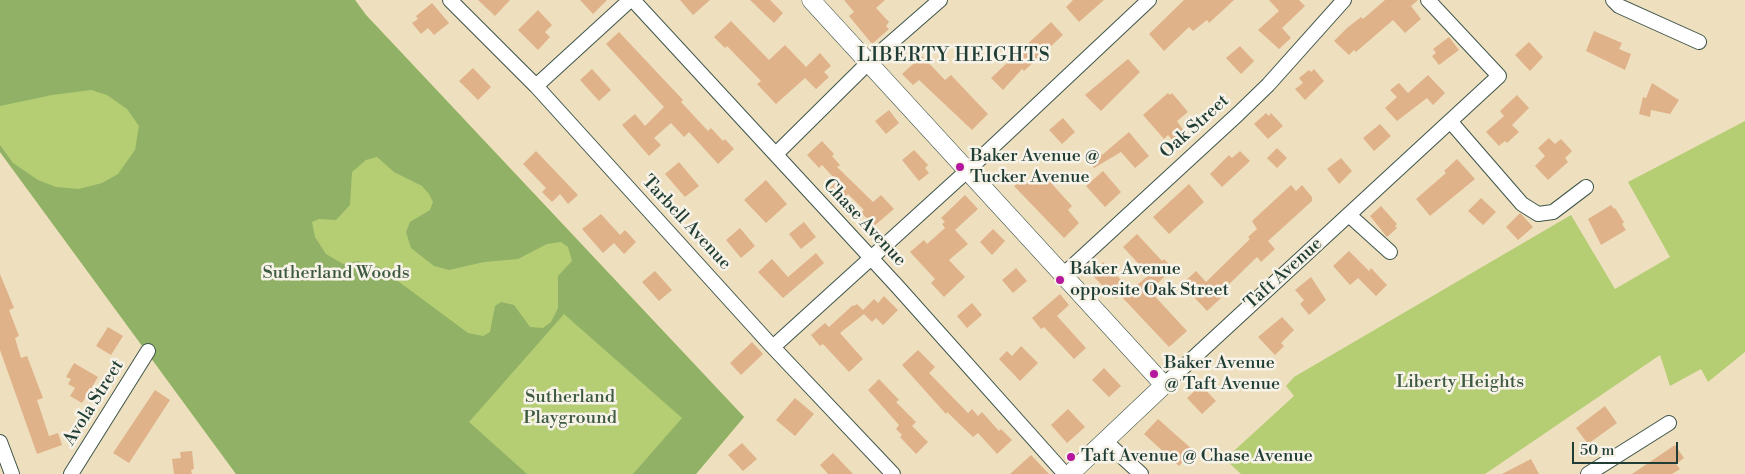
<!DOCTYPE html>
<html>
<head>
<meta charset="utf-8">
<style>
  body { margin:0 }
  #map { position:relative; width:1745px; height:474px; overflow:hidden; background:#eedfbf; font-family:"Libre Bodoni",serif }
  canvas { display:block }
  .scale { position:absolute; left:1572px; top:442px; width:106px; height:22px; box-sizing:border-box; border:2px solid #1f3d34; border-top:0; padding-left:6px; font-size:15px; line-height:18px; white-space:nowrap; color:#1f3d34; -webkit-text-stroke:4px #f7f3e8; paint-order:stroke }
</style>
</head>
<body>
<div id="map">
<canvas width="1745" height="474"></canvas>
<div class="scale">50 m</div>
</div>
<script>
const context = document.querySelector('canvas').getContext('2d');
context.lineJoin = 'round';
function fillPath(path, color) {
  context.fillStyle = color;
  context.fill(path, 'evenodd');
}
function toPath(rows) {
  const path = new Path2D();
  for (const r of rows) {
    path.moveTo(r[0], r[1]);
    for (let i = 2; i < r.length; i += 2) path.lineTo(r[i], r[i + 1]);
  }
  return path;
}
function trace(path, color, width, dash) {
  context.strokeStyle = color;
  context.lineWidth = width;
  context.lineCap = dash ? 'butt' : 'round';
  context.setLineDash(dash || []);
  context.stroke(path);
}
function label(font, color, halo, rows, align = 'center') {
  context.font = font + ' "Libre Bodoni",serif';
  context.lineWidth = 5;
  context.setLineDash([]);
  context.textBaseline = 'middle';
  context.strokeStyle = halo;
  context.fillStyle = color;
  for (const [text, x, y, turn = 0] of rows) {
    context.save();
    context.translate(x, y);
    context.rotate((+turn || 0) * Math.PI / 180);
    context.textAlign = isNaN(turn) ? turn : align;
    if (halo) context.strokeText(text, 0, 0);
    context.fillText(text, 0, 0);
    context.restore();
  }
}
const green = toPath([
  [0,0,355,0,366,15,744,417,696,474,236,474,0,152],
  [1745,121,1745,352,1708,382,1701,369,1670,386,1660,355,1485,474,1241,474,1225,459,1294,396,1286,386,1294,377,1571,215,1615,289,1670,257,1628,182]
]);
const forest = toPath([
  [0,0,355,0,366,15,744,417,696,474,633,474,682,418,564,314,469,422,527,474,236,474,0,152,0,145,13,163,38,180,56,187,79,189,102,183,118,174,135,150,139,126,127,109,107,95,91,90,52,95,0,106],
  [377,157,394,172,422,186,429,194,433,202,430,210,410,222,406,232,411,248,434,266,449,270,484,262,518,259,547,244,561,242,568,247,572,261,558,276,558,308,551,322,543,328,530,327,514,305,501,302,495,306,490,332,483,336,468,333,379,267,358,261,343,264,326,254,315,237,312,222,319,219,336,220,350,205,352,172,366,160]
]);
const building = toPath([
  [478,0,510,0,495,16],
  [580,0,607,0,593,14],
  [680,0,710,0,693,15],
  [750,0,770,0,783,13,774,23],
  [844,0,885,0,876,8,889,22,886,26,889,29,872,44,849,16,854,12],
  [1073,0,1104,0,1079,22,1066,7],
  [1184,0,1234,0,1209,23,1207,20,1193,31,1189,27,1164,51,1149,34],
  [1269,0,1299,0,1305,6,1282,28,1291,38,1279,49,1258,30,1279,11],
  [1385,0,1418,0,1411,6,1421,19,1405,33,1393,20,1356,52,1354,50,1349,55,1334,41,1347,28,1361,17,1363,19],
  [432,3,449,23,434,35,428,28,421,34,412,23,418,19,416,16],
  [538,10,552,25,545,32,550,37,538,50,518,30],
  [731,21,769,60,785,45,806,67,820,53,831,66,824,72,829,77,816,89,805,78,776,104,757,84,761,81,727,46,725,48,714,37],
  [1051,22,1063,35,1024,71,1022,69,1003,90,991,78],
  [1594,31,1622,43,1619,49,1631,54,1625,70,1586,51],
  [619,32,683,100,681,102,708,131,711,128,723,141,725,139,734,149,718,164,689,132,684,137,671,123,654,138,661,145,649,156,622,125,635,114,645,126,664,107,606,44],
  [1449,37,1459,50,1439,65,1432,56,1436,53,1433,49],
  [1529,42,1543,57,1530,71,1515,55],
  [1240,46,1254,61,1241,74,1226,58],
  [922,56,945,80,951,75,988,114,972,130,919,80,913,85,902,74],
  [1128,59,1140,72,1101,111,1085,95],
  [473,68,491,87,478,100,459,81],
  [592,69,611,90,599,101,580,80],
  [1314,69,1324,81,1305,100,1295,89,1303,83,1299,78,1309,70,1311,72],
  [1428,75,1445,93,1433,105,1427,98,1397,121,1385,108,1397,97,1390,90,1399,83,1408,93],
  [1652,83,1679,100,1670,114,1651,110,1650,117,1639,114,1643,97,1646,98],
  [1168,93,1170,95,1172,93,1188,112,1177,121,1186,134,1175,143,1168,135,1164,139,1143,115],
  [1517,95,1529,108,1512,125,1519,132,1507,143,1505,141,1499,146,1486,132,1504,116,1500,111],
  [889,110,899,123,886,134,875,121],
  [1266,113,1269,116,1271,113,1283,126,1268,139,1254,124],
  [1063,118,1075,132,1062,144,1049,130],
  [1380,124,1391,136,1374,151,1363,138],
  [1129,132,1149,156,1135,168,1121,152,1094,168,1087,157,1099,150,1102,155],
  [1549,138,1555,144,1561,139,1572,151,1565,158,1568,162,1548,180,1535,166,1545,156,1538,148],
  [822,141,834,154,832,156,840,165,837,167,869,198,873,202,881,195,894,209,874,226,861,212,864,210,848,194,841,201,829,189,837,181,822,165,819,168,807,155],
  [1277,148,1287,158,1277,168,1267,158],
  [914,150,928,165,925,168,929,173,919,181,902,160],
  [536,151,578,195,568,204,560,194,552,202,542,192,546,188,523,164],
  [1240,151,1250,161,1222,187,1210,174,1229,155,1232,158],
  [1341,158,1352,171,1339,184,1327,169],
  [1457,159,1475,179,1430,216,1416,199,1446,173,1444,171],
  [679,162,699,186,685,197,665,174],
  [1040,171,1072,206,1068,210,1079,223,1064,238,1014,186,1023,178,1027,183],
  [1103,171,1121,192,1105,207,1086,186],
  [766,180,787,204,766,223,744,200],
  [1189,184,1204,202,1169,234,1153,217],
  [1291,185,1296,191,1302,185,1312,197,1312,201,1268,241,1275,249,1261,262,1257,257,1218,295,1221,298,1207,311,1182,284,1196,271,1206,282,1250,239,1248,237,1257,229,1252,221],
  [965,195,978,209,955,230,968,244,949,260,965,277,944,297,931,283,935,279,910,252,924,240,927,244,945,228,942,224,945,222,941,218],
  [1481,198,1496,212,1483,225,1468,211],
  [1611,205,1614,209,1615,208,1624,222,1622,224,1626,230,1601,245,1588,219],
  [1381,206,1397,224,1395,226,1397,228,1387,237,1370,216],
  [1520,213,1533,227,1518,240,1506,227],
  [601,214,620,235,625,230,636,242,624,254,614,243,603,253,582,229],
  [804,222,816,237,801,249,789,234],
  [740,228,755,246,741,258,726,240],
  [993,229,1005,241,992,255,980,242],
  [1137,234,1162,261,1164,259,1173,268,1150,291,1187,331,1169,347,1120,295,1116,299,1091,274,1103,262,1131,290,1149,275,1123,247],
  [1349,251,1369,271,1371,268,1387,285,1376,296,1358,278,1350,285,1333,266],
  [816,253,824,263,783,298,758,272,772,259,788,277],
  [1016,268,1027,281,1013,293,1002,280],
  [655,271,672,290,659,301,642,282],
  [0,274,14,308,9,310,19,336,15,338,21,358,27,356,43,398,37,400,49,436,58,433,62,445,37,454,0,350],
  [1311,277,1326,300,1309,315,1300,304,1304,300,1295,290],
  [1060,294,1069,305,1057,316,1086,348,1074,359,1044,327,1041,329,1032,318],
  [884,296,898,310,883,325,876,318,872,322,864,314,840,333,863,359,849,372,823,344,820,346,811,335,825,323,829,327,853,305,854,306,857,304,863,310,874,299,878,303],
  [972,303,982,315,967,328,957,316],
  [1282,317,1294,330,1281,343,1284,346,1275,355,1258,337],
  [108,327,123,336,111,355,96,346],
  [752,342,763,354,741,375,730,363],
  [1021,346,1038,363,1020,381,999,359,1007,351,1012,356],
  [918,350,935,367,929,373,968,413,972,409,978,416,982,412,999,431,1001,429,1012,440,997,454,978,433,973,437,947,412,946,414,902,365],
  [74,363,98,377,82,403,70,396,75,388,68,384,71,379,66,377],
  [1104,368,1121,386,1109,397,1092,380],
  [879,379,899,400,896,402,916,422,912,426,928,442,916,454,900,437,902,435,896,429,899,425,868,390],
  [1201,385,1216,401,1202,414,1187,398],
  [155,390,170,400,129,463,113,453],
  [795,398,814,414,795,436,776,420],
  [1605,406,1617,423,1588,444,1576,428],
  [1068,409,1085,427,1067,443,1051,425],
  [1158,419,1193,450,1179,466,1144,434],
  [742,443,757,459,743,471,728,455],
  [1675,445,1684,458,1676,464,1680,469,1672,474,1632,474],
  [192,451,194,469,191,470,192,474,174,474,172,459,181,458,180,452],
  [833,453,853,474,828,474,820,465],
  [1031,455,1049,474,1010,474],
  [1531,459,1539,474,1502,474]
]);
const minor = toPath([
  [450,0,536,86,769,343,893,474],
  [633,0,897,286,1065,474],
  [1613,0,1619,6,1699,42],
  [536,86,630,0],
  [1450,121,1522,204,1538,214,1553,212,1586,187],
  [776,154,869,62,940,0],
  [1349,215,1390,252],
  [1063,275,1238,114,1268,85,1344,0],
  [773,347,968,170,1149,0],
  [1164,385,1499,76,1428,0],
  [1105,441,1141,474],
  [0,442,12,474],
  [71,474,148,351],
  [1588,474,1669,423]
]);
const tertiary = toPath([
  [811,0,1164,385,1070,474]
]);
const markers = [
  [960,167,5,"#b5179e"],
  [1060,280,5,"#b5179e"],
  [1154,374,5,"#b5179e"],
  [1071,457,5,"#b5179e"]
];
const streetNames = [
  ["Oak Street",1195,127,-42],
  ["Tarbell Avenue",686,223,47],
  ["Chase Avenue",864,223,47],
  ["Taft Avenue",1284,274,-42],
  ["Avola Street",94,403,-58]
];
const poiNames = [
  ["Baker Avenue @",970,157],
  ["Tucker Avenue",970,178],
  ["Baker Avenue",1070,270],
  ["opposite Oak Street",1070,291],
  ["Baker Avenue",1164,364],
  ["@ Taft Avenue",1164,385],
  ["Taft Avenue @ Chase Avenue",1081,457]
];
const parkNames = [
  ["Sutherland Woods",336,274],
  ["Liberty Heights",1460,383],
  ["Sutherland",570,398],
  ["Playground",570,419]
];
const neighbourhoodNames = [
  ["LIBERTY HEIGHTS",954,56]
];
fillPath(green, '#b5ce74');
fillPath(forest, '#90b166');
fillPath(building, '#e0b289');
trace(minor, '#3e5549', 16);
trace(tertiary, '#3e5549', 19);
trace(minor, '#fff', 14);
trace(tertiary, '#fff', 18);
for (const [x, y, r, color] of markers) {
  const dot = new Path2D();
  dot.arc(x, y, r, 0, 2 * Math.PI);
  context.fillStyle = color;
  context.fill(dot);
  trace(dot, '#f7f3e8', 2);
}
label('18px', '#1f3d34', '#f7f3e8', streetNames);
label('18px', '#1f3d34', '#f7f3e8', poiNames, 'left');
label('18px', '#3d5a41', '#f7f3e8', parkNames);
context.letterSpacing = '1px';
label('19px', '#1f3d34', '#f7f3e8', neighbourhoodNames);
context.letterSpacing = '0px';
</script>
</body>
</html>
